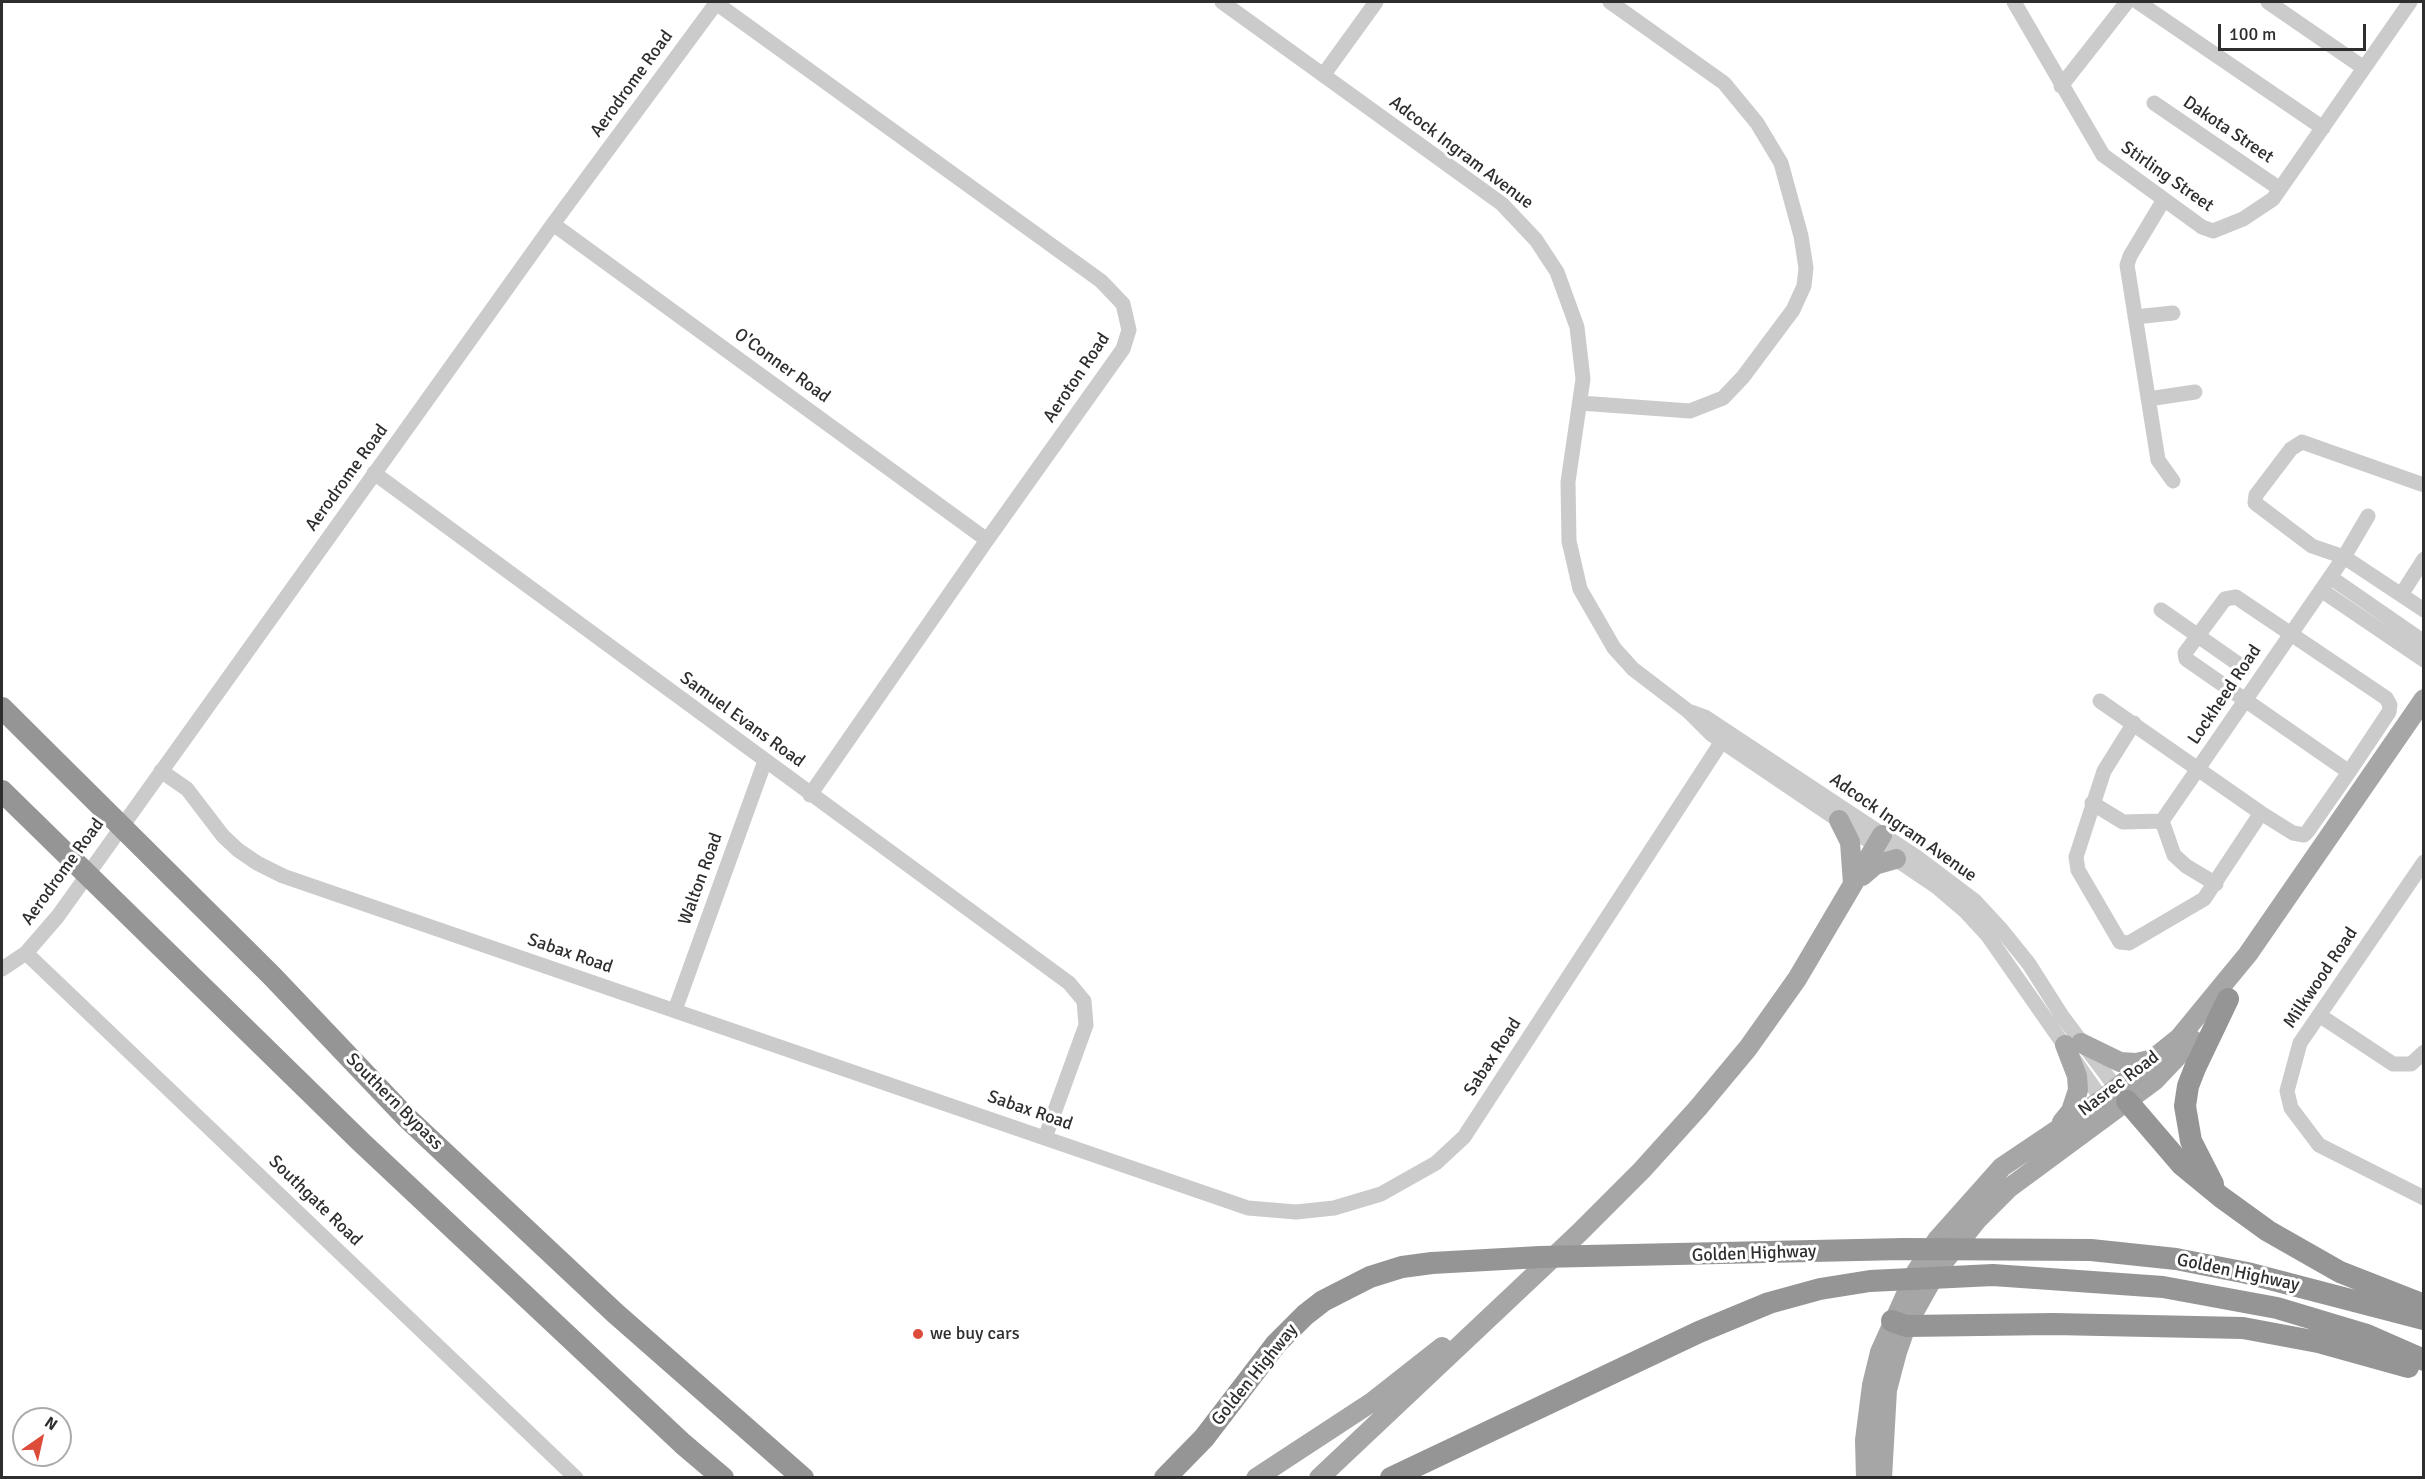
<!DOCTYPE html>
<html>
<head>
<meta charset="utf-8">
<style>
  body { margin:0 }
  #map { position:relative; width:2425px; height:1479px; overflow:hidden; background:#fff; font-family:Signika,sans-serif }
  canvas { display:block }
  .frame { position:absolute; inset:0; border:3px solid #2e2e2e; pointer-events:none }
  .north { position:absolute; left:12px; top:1407px; width:60px; height:60px; box-sizing:border-box; background:#fff; border:2px solid #ababab; border-radius:50%; rotate:34deg; font-size:16px; font-weight:700; line-height:24px; text-align:center; color:#2e2e2e }
  .north::after { content:''; display:block; margin:auto; width:21px; height:27px; background:#dd4b39; clip-path:polygon(50% 0,100% 100%,50% 72%,0 100%) }
  .scale { position:absolute; left:2218px; top:24px; width:148px; height:27px; box-sizing:border-box; border:3px solid #2e2e2e; border-top:0; padding-left:8px; font-size:18px; line-height:21px; white-space:nowrap; color:#2e2e2e; -webkit-text-stroke:4px #fff; paint-order:stroke }
</style>
</head>
<body>
<div id="map">
<canvas width="2425" height="1479"></canvas>
<div class="frame"></div>
<div class="north">N</div>
<div class="scale">100 m</div>
</div>
<script>
const context = document.querySelector('canvas').getContext('2d');
context.lineJoin = 'round';
function toPath(rows) {
  const path = new Path2D();
  for (const r of rows) {
    path.moveTo(r[0], r[1]);
    for (let i = 2; i < r.length; i += 2) path.lineTo(r[i], r[i + 1]);
  }
  return path;
}
function trace(path, color, width, dash) {
  context.strokeStyle = color;
  context.lineWidth = width;
  context.lineCap = dash ? 'butt' : 'round';
  context.setLineDash(dash || []);
  context.stroke(path);
}
function label(font, color, halo, rows, align = 'center') {
  context.font = font + ' Signika,sans-serif';
  context.lineWidth = 6;
  context.setLineDash([]);
  context.textBaseline = 'middle';
  context.strokeStyle = halo;
  context.fillStyle = color;
  for (const [text, x, y, turn = 0] of rows) {
    context.save();
    context.translate(x, y);
    context.rotate((+turn || 0) * Math.PI / 180);
    context.textAlign = isNaN(turn) ? turn : align;
    if (halo) context.strokeText(text, 0, 0);
    context.fillText(text, 0, 0);
    context.restore();
  }
}
const minor = toPath([
  [1222,2,1502,204,1536,240,1557,272,1577,327,1583,379,1568,482,1569,541,1580,589,1614,648,1633,669,1688,711,1711,734,1937,887,1965,911,1988,936,2108,1108],
  [2014,2,2103,155,2202,227,2213,231,2243,219,2273,199,2410,2],
  [2138,2,2323,128],
  [2268,2,2364,68],
  [716,3,1101,281,1123,304,1129,330,1123,349,987,540,810,795],
  [1324,74,1376,2],
  [2061,86,2127,2],
  [2154,103,2280,189],
  [2163,201,2130,256,2127,265,2158,460,2173,481],
  [553,224,987,540],
  [2135,317,2173,313],
  [2148,399,2195,392],
  [1580,403,1690,411,1723,398,1743,377,1793,310,1804,286,1806,268,1801,236,1781,163,1757,123,1724,83,1610,2],
  [374,473,1069,983,1084,1001,1086,1025,1045,1138],
  [2424,485,2302,442,2291,449,2256,495,2255,503,2312,546,2344,557,2424,610],
  [2330,577,2424,642],
  [2321,590,2424,660],
  [2401,595,2424,559],
  [2161,610,2244,668],
  [2100,701,2261,813,2293,833,2304,835,2308,831,2349,772,2389,712,2390,705,2386,698,2236,597,2225,599,2185,653,2186,659,2349,772],
  [1691,712,1705,717,1918,858,1975,901,2000,928,2029,964,2062,1016,2123,1097],
  [2134,723,2104,771,2076,857,2078,870,2120,942,2129,943,2204,899,2261,813],
  [161,771,187,789,223,836,238,850,257,863,283,876,1248,1208,1296,1212,1334,1208,1381,1194,1436,1163,1464,1137,1728,732],
  [2092,803,2123,822,2162,821],
  [2162,821,2344,557,2368,516],
  [2162,821,2174,855,2186,866,2216,884],
  [2424,862,2300,1043,2287,1091,2291,1108,2319,1145,2424,1198],
  [26,953,576,1478],
  [2,969,26,953,58,916,553,224,717,2],
  [675,1010,765,761],
  [2319,1015,2393,1064,2411,1064,2424,1052]
]);
const major = toPath([
  [1839,820,1850,842,1853,884],
  [1862,876,1875,865,1896,859],
  [2081,1043,2120,1062,2136,1063,2154,1059],
  [2062,1122,2071,1111,2078,1090,2077,1076,2065,1045],
  [1256,1478,1372,1402,1442,1347],
  [1319,1478,1579,1233,1642,1170,1698,1108,1748,1048,1797,979,1882,835],
  [1866,1478,1865,1440,1872,1385,1880,1352,1916,1272,1937,1240,2002,1167,2103,1099,2179,1038,2248,954,2424,699],
  [1882,1478,1887,1390,1897,1352,1906,1326,1938,1269,1977,1220,2009,1188,2154,1081,2193,1040]
]);
const highway = toPath([
  [2,708,272,976,406,1117,615,1313,803,1478],
  [2,791,361,1142,683,1444,723,1478],
  [2127,1101,2182,1165,2221,1197,2268,1231,2340,1272,2424,1305],
  [2213,1184,2191,1141,2185,1106,2188,1086,2195,1068,2228,999],
  [1892,1321,1906,1326,2054,1324,2243,1328,2318,1342,2408,1367],
  [1165,1478,1204,1438,1276,1344,1305,1315,1323,1301,1370,1277,1402,1267,1432,1263,1540,1257,1903,1249,2091,1250,2176,1259,2247,1273,2424,1319],
  [1391,1478,1699,1332,1769,1303,1820,1289,1870,1281,1993,1275,2163,1287,2277,1308,2367,1335,2424,1360]
]);
const markers = [
  [918,1334,6,"#dd4b39"]
];
const streetNames = [
  ["Aerodrome Road",632,84,-54],
  ["Dakota Street",2228,130,34],
  ["Adcock Ingram Avenue",1461,153,37],
  ["Stirling Street",2167,177,35],
  ["O'Conner Road",782,366,36],
  ["Aeroton Road",1077,378,-56],
  ["Aerodrome Road",347,478,-54],
  ["Lockheed Road",2225,695,-56],
  ["Samuel Evans Road",742,720,36],
  ["Adcock Ingram Avenue",1903,828,35],
  ["Aerodrome Road",63,872,-54],
  ["Walton Road",701,879,-70],
  ["Sabax Road",570,954,19],
  ["Milkwood Road",2321,978,-56],
  ["Sabax Road",1493,1057,-57],
  ["Nasrec Road",2119,1084,-37],
  ["Southern Bypass",394,1102,45],
  ["Sabax Road",1030,1111,19],
  ["Southgate Road",315,1201,44],
  ["Golden Highway",1754,1254,-2],
  ["Golden Highway",2238,1273,12],
  ["Golden Highway",1255,1375,-51]
];
const poiNames = [
  ["we buy cars",930,1334]
];
trace(minor, '#cbcbcb', 15);
trace(major, '#a6a6a6', 20);
trace(highway, '#959595', 22);
for (const [x, y, r, color] of markers) {
  const dot = new Path2D();
  dot.arc(x, y, r, 0, 2 * Math.PI);
  context.fillStyle = color;
  context.fill(dot);
  trace(dot, '#fff', 2);
}
label('18px', '#2e2e2e', '#fff', streetNames);
label('18px', '#2e2e2e', '#fff', poiNames, 'left');
</script>
</body>
</html>
